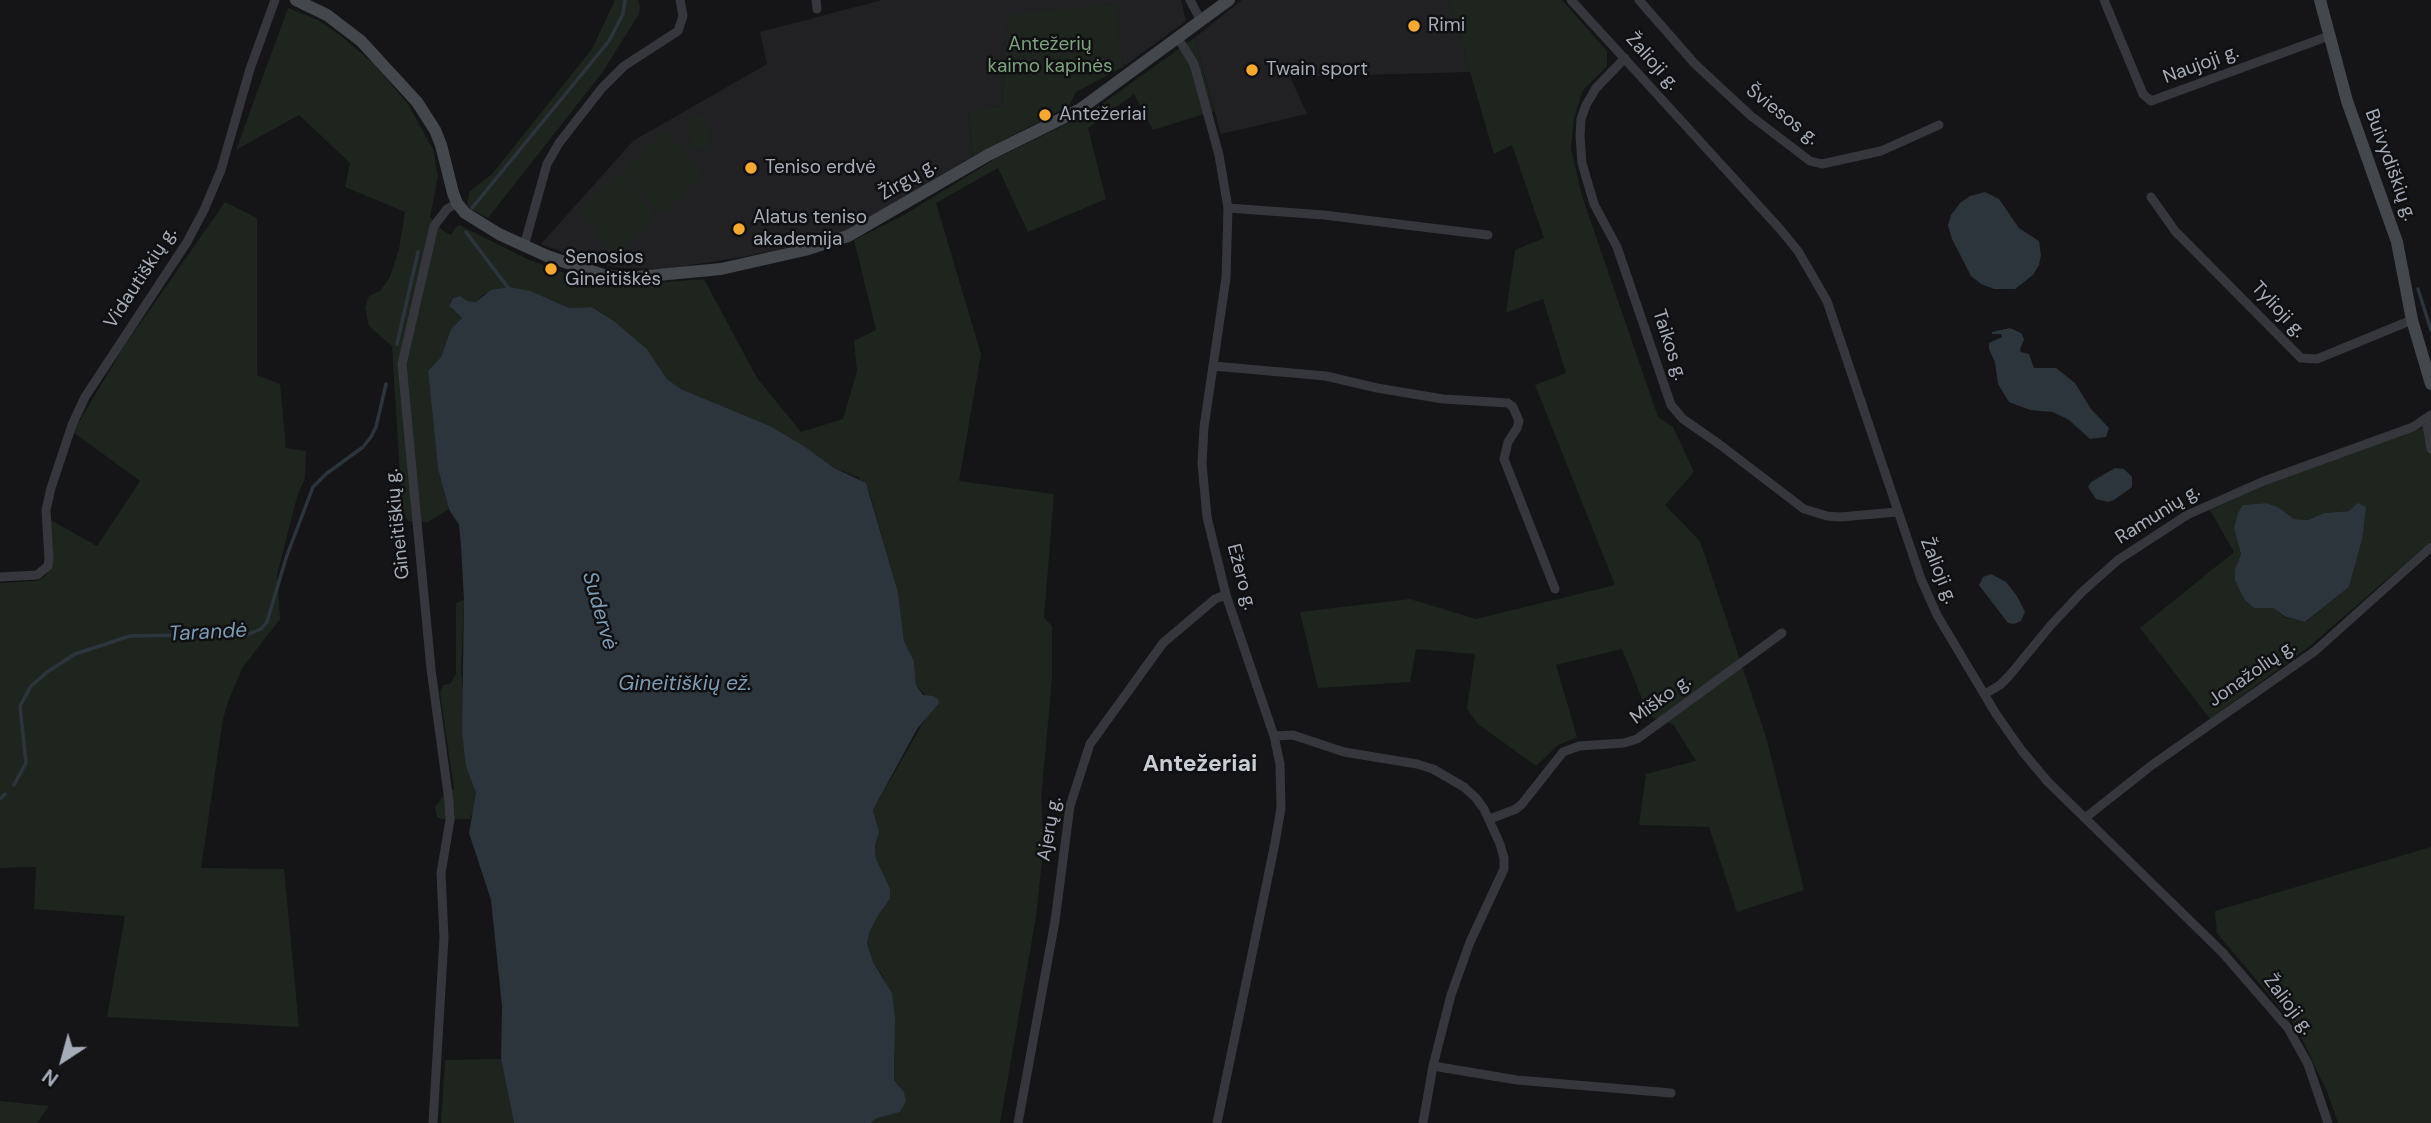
<!DOCTYPE html>
<html>
<head>
<meta charset="utf-8">
<style>
  body { margin:0 }
  #map { position:relative; width:2431px; height:1123px; overflow:hidden; background:#151517; font-family:"DM Sans",sans-serif }
  canvas { display:block }
  .north { position:absolute; left:28px; top:1025px; width:70px; height:70px; -webkit-text-stroke:5px #101012; paint-order:stroke; rotate:216deg; font-size:19px; font-weight:700; line-height:28px; text-align:center; color:#a7adb8 }
  .north::after { content:''; display:block; margin:auto; width:24px; height:32px; background:#a7adb8; clip-path:polygon(50% 0,100% 100%,50% 72%,0 100%) }
</style>
</head>
<body>
<div id="map">
<canvas width="2431" height="1123"></canvas>
<div class="north">N</div>
</div>
<script>
const context = document.querySelector('canvas').getContext('2d');
context.lineJoin = 'round';
function fillPath(path, color) {
  context.fillStyle = color;
  context.fill(path, 'evenodd');
}
function toPath(rows) {
  const path = new Path2D();
  for (const r of rows) {
    path.moveTo(r[0], r[1]);
    for (let i = 2; i < r.length; i += 2) path.lineTo(r[i], r[i + 1]);
  }
  return path;
}
function trace(path, color, width, dash) {
  context.strokeStyle = color;
  context.lineWidth = width;
  context.lineCap = dash ? 'butt' : 'round';
  context.setLineDash(dash || []);
  context.stroke(path);
}
function label(font, color, halo, rows, align = 'center') {
  context.font = font + ' "DM Sans",sans-serif';
  context.lineWidth = 5;
  context.setLineDash([]);
  context.textBaseline = 'middle';
  context.strokeStyle = halo;
  context.fillStyle = color;
  for (const [text, x, y, turn = 0] of rows) {
    context.save();
    context.translate(x, y);
    context.rotate((+turn || 0) * Math.PI / 180);
    context.textAlign = isNaN(turn) ? turn : align;
    if (halo) context.strokeText(text, 0, 0);
    context.fillText(text, 0, 0);
    context.restore();
  }
}
const built = toPath([
  [882,0,1181,0,1186,21,1123,67,1115,4,1007,20,1002,106,969,113,973,156,846,231,804,244,743,257,666,269,622,268,589,262,541,244,633,141,767,64,760,32],
  [1242,0,1449,0,1470,72,1290,77,1307,114,1221,134,1194,38]
]);
const green = toPath([
  [615,0,638,0,640,8,639,14,602,73,488,218,474,211,467,206,469,192,492,174,592,49],
  [1449,0,1562,0,1607,51,1607,66,1583,90,1574,118,1571,149,1582,196,1658,417,1673,427,1694,472,1665,505,1700,541,1766,737,1804,890,1737,912,1709,827,1639,825,1646,774,1696,761,1673,724,1649,716,1622,649,1556,665,1577,737,1558,745,1536,766,1478,724,1467,709,1475,654,1416,649,1410,682,1318,688,1300,612,1410,599,1476,619,1615,585,1535,385,1566,373,1543,299,1506,313,1515,250,1544,238,1512,145,1494,154],
  [1116,4,1123,67,1076,92,1069,106,973,156,969,112,1002,106,1007,20,1016,14],
  [288,8,318,20,340,35,375,65,408,104,433,149,438,176,430,217,442,230,451,235,455,228,459,225,529,260,576,277,622,283,655,283,704,279,757,378,801,432,843,419,857,371,854,341,876,330,854,240,904,215,995,159,1091,112,1194,38,1214,111,1153,130,1134,94,1088,128,1106,199,1028,232,998,168,936,203,981,354,959,481,1054,494,1044,618,1052,626,1052,680,1041,798,1044,842,1036,917,1000,1123,871,1123,874,1119,900,1112,904,1092,894,1080,895,1055,884,978,873,962,867,943,870,932,879,914,890,899,876,859,875,846,879,832,873,810,927,716,926,696,916,685,914,662,904,641,898,592,869,491,858,477,834,468,804,446,770,426,681,389,667,379,647,349,614,321,593,307,569,308,531,291,484,294,476,302,466,301,460,296,453,298,450,302,451,309,462,318,451,329,441,357,428,371,438,469,449,509,428,522,409,521,403,515,402,509,392,346,369,326,365,308,369,296,380,291,390,277,399,249,405,212,345,187,350,163,299,115,236,150],
  [705,115,710,147,692,150,687,118],
  [666,131,704,175,661,213,623,171],
  [621,172,640,193,638,196,657,217,615,254,596,234,634,199,598,230,579,209],
  [225,202,257,218,257,375,280,384,286,448,306,451,305,478,297,497,277,575,280,619,243,667,229,699,223,719,201,868,284,869,299,1027,107,1017,125,916,34,909,36,867,0,868,0,583,37,581,45,576,50,569,49,519,97,546,140,481,73,432,123,348],
  [2431,425,2431,541,2310,646,2210,719,2140,628,2234,552,2210,510,2266,485],
  [2266,503,2278,507,2294,519,2308,520,2324,513,2349,511,2362,540,2349,587,2306,622,2286,618,2273,608,2254,608,2235,569,2241,554,2234,529,2243,505],
  [464,600,461,670,472,781,476,793,475,806,470,819,441,819,437,817,435,807,444,795,454,789,440,693,443,685,450,684,456,674,456,603],
  [2431,847,2431,1123,2338,1123,2328,1094,2297,1028,2217,933,2215,911],
  [501,1059,514,1123,441,1123,445,1060],
  [0,1101,49,1106,37,1123,0,1123]
]);
const water = toPath([
  [1985,192,1999,199,2019,228,2039,241,2041,255,2039,265,2033,275,2015,289,1994,289,1981,284,1971,276,1952,239,1948,225,1951,215,1960,203,1970,196],
  [509,287,531,291,569,308,592,307,614,321,647,349,667,379,681,389,770,426,804,446,834,468,866,483,898,592,904,641,914,661,916,685,923,695,933,696,938,699,939,703,917,729,873,810,879,832,875,846,876,859,890,889,890,899,879,914,870,931,867,943,873,962,892,993,895,1019,894,1080,904,1092,906,1101,900,1112,875,1119,871,1123,514,1123,501,1059,502,1006,491,900,469,833,476,793,466,766,462,733,464,600,461,545,459,525,449,509,438,469,428,371,441,357,451,329,462,318,449,306,453,298,460,296,467,301,476,302,491,290],
  [2010,328,2021,333,2024,339,2020,350,2021,352,2029,354,2034,368,2056,368,2075,383,2091,409,2109,428,2106,437,2090,439,2069,420,2053,412,2030,410,2009,402,1998,384,1995,362,1989,349,1989,343,2002,337,2001,334,1992,334,1992,332],
  [2115,468,2124,469,2132,477,2132,487,2114,500,2108,502,2096,499,2088,487,2091,482],
  [2266,503,2278,507,2294,519,2308,520,2324,513,2349,511,2358,503,2366,507,2362,540,2349,587,2305,622,2286,617,2273,608,2254,608,2244,599,2235,580,2235,569,2241,554,2234,529,2238,513,2243,505],
  [1991,574,2006,582,2017,596,2025,612,2021,621,2014,624,2008,623,1979,585,1983,577]
]);
const stream = toPath([
  [472,208,609,41,623,14,625,0],
  [466,232,509,289],
  [2418,289,2431,330],
  [397,344,418,252],
  [14,785,26,763,20,706,31,686,47,672,75,654,130,636,249,634,261,629,267,622,286,558,313,487,326,474,363,447,371,437,376,427,386,384],
  [0,799,5,794]
]);
const street = toPath([
  [816,0,817,9],
  [1190,0,1201,21],
  [1571,0,1780,229,1798,251,1827,301,1921,579,1937,615,1996,714,2022,751,2048,782,2222,952,2288,1028,2308,1064,2328,1123],
  [1639,0,1695,64,1751,116,1810,161,1822,164,1881,151,1939,125],
  [2104,0,2143,94,2151,101,2329,36],
  [1178,38,1194,64,1219,155,1228,208,1226,278,1204,427,1202,464,1207,517,1226,595,1274,736,1280,764,1281,808,1275,843,1217,1123],
  [1625,58,1596,88,1586,105,1581,119,1580,136,1582,163,1594,204,1617,247,1671,405,1683,419,1719,444,1804,509,1827,516,1840,517,1897,512],
  [2151,197,2175,231,2301,358,2317,359,2412,320],
  [1228,208,1324,215,1488,235],
  [524,246,547,164,559,143,602,88,624,66,678,31,683,16,680,0],
  [1213,366,1326,376,1377,388,1443,399,1508,403,1513,407,1519,421,1517,428,1508,442,1504,459,1555,589],
  [2426,420,2431,449],
  [0,577,37,575,48,566,49,559,46,510,51,488,72,425,85,397,187,242,204,210,221,170,250,69,275,0],
  [1985,694,2000,685,2009,676,2051,625,2082,592,2118,560,2187,515,2264,481,2413,427,2431,415],
  [1274,736,1293,735,1344,752,1417,764,1433,769,1464,787,1476,798,1484,809,1500,844,1504,858,1504,869,1470,942,1451,995,1433,1066,1423,1123],
  [2085,818,2152,765,2315,651,2431,547],
  [1490,819,1516,809,1522,804,1563,752,1579,746,1624,743,1637,739,1782,633],
  [1433,1066,1517,1080,1671,1093],
  [433,1123,444,938,441,873,450,820,449,801,431,669,402,364,434,226,447,209,457,203],
  [1018,1123,1055,921,1070,806,1090,744,1163,643,1215,599,1226,595]
]);
const secondary = toPath([
  [296,0,327,15,361,41,417,102,435,130,441,145,453,193,457,203,465,213,499,234,547,256,606,276,637,277,721,269,805,250,848,236,988,155,1079,110,1229,0],
  [2320,0,2347,101,2397,242,2412,320,2431,384]
]);
const markers = [
  [1414,26,7,"#f5aa2f"],
  [1252,70,7,"#f5aa2f"],
  [1045,115,7,"#f5aa2f"],
  [751,168,7,"#f5aa2f"],
  [739,229,7,"#f5aa2f"],
  [551,269,7,"#f5aa2f"]
];
const poiNames = [
  ["Rimi",1428,26],
  ["Twain sport",1266,70],
  ["Antežeriai",1059,115],
  ["Teniso erdvė",765,168],
  ["Alatus teniso",753,218],
  ["akademija",753,240],
  ["Senosios",565,258],
  ["Gineitiškės",565,280]
];
const parkNames = [
  ["Antežerių",1050,45],
  ["kaimo kapinės",1050,67]
];
const streetNames = [
  ["Žalioji g.",1652,62,48],
  ["Naujoji g.",2201,65,-20],
  ["Šviesos g.",1782,115,38],
  ["Buivydiškių g.",2390,165,70],
  ["Žirgų g.",908,180,-31],
  ["Vidautiškių g.",141,278,-57],
  ["Tylioji g.",2278,310,47],
  ["Taikos g.",1669,345,72],
  ["Ramunių g.",2158,515,-32],
  ["Gineitiškių g.",398,524,-96],
  ["Žalioji g.",1938,571,68],
  ["Ežero g.",1241,577,75],
  ["Jonažolių g.",2252,674,-35],
  ["Miško g.",1661,700,-36],
  ["Ajerų g.",1050,829,-80],
  ["Žalioji g.",2288,1005,53]
];
const waterNames = [
  ["Sudervė",599,611,74],
  ["Tarandė",208,633,-3],
  ["Gineitiškių ež.",685,684]
];
const quarterNames = [
  ["Antežeriai",1200,765]
];
fillPath(built, '#212124');
fillPath(green, '#1d251e');
fillPath(water, '#2b353b');
trace(stream, '#2b353b', 3.5);
trace(street, '#36373c', 9);
trace(secondary, '#44474c', 12);
for (const [x, y, r, color] of markers) {
  const dot = new Path2D();
  dot.arc(x, y, r, 0, 2 * Math.PI);
  context.fillStyle = color;
  context.fill(dot);
  trace(dot, '#101012', 2.5);
}
label('19px', '#a7adb8', '#101012', poiNames, 'left');
label('19px', '#7da37e', '#101012', parkNames);
label('19px', '#a7adb8', '#101012', streetNames);
label('italic 21px', '#7d9cb3', '#101012', waterNames);
label('bold 23px', '#c8ccd4', '#101012', quarterNames);
</script>
</body>
</html>
